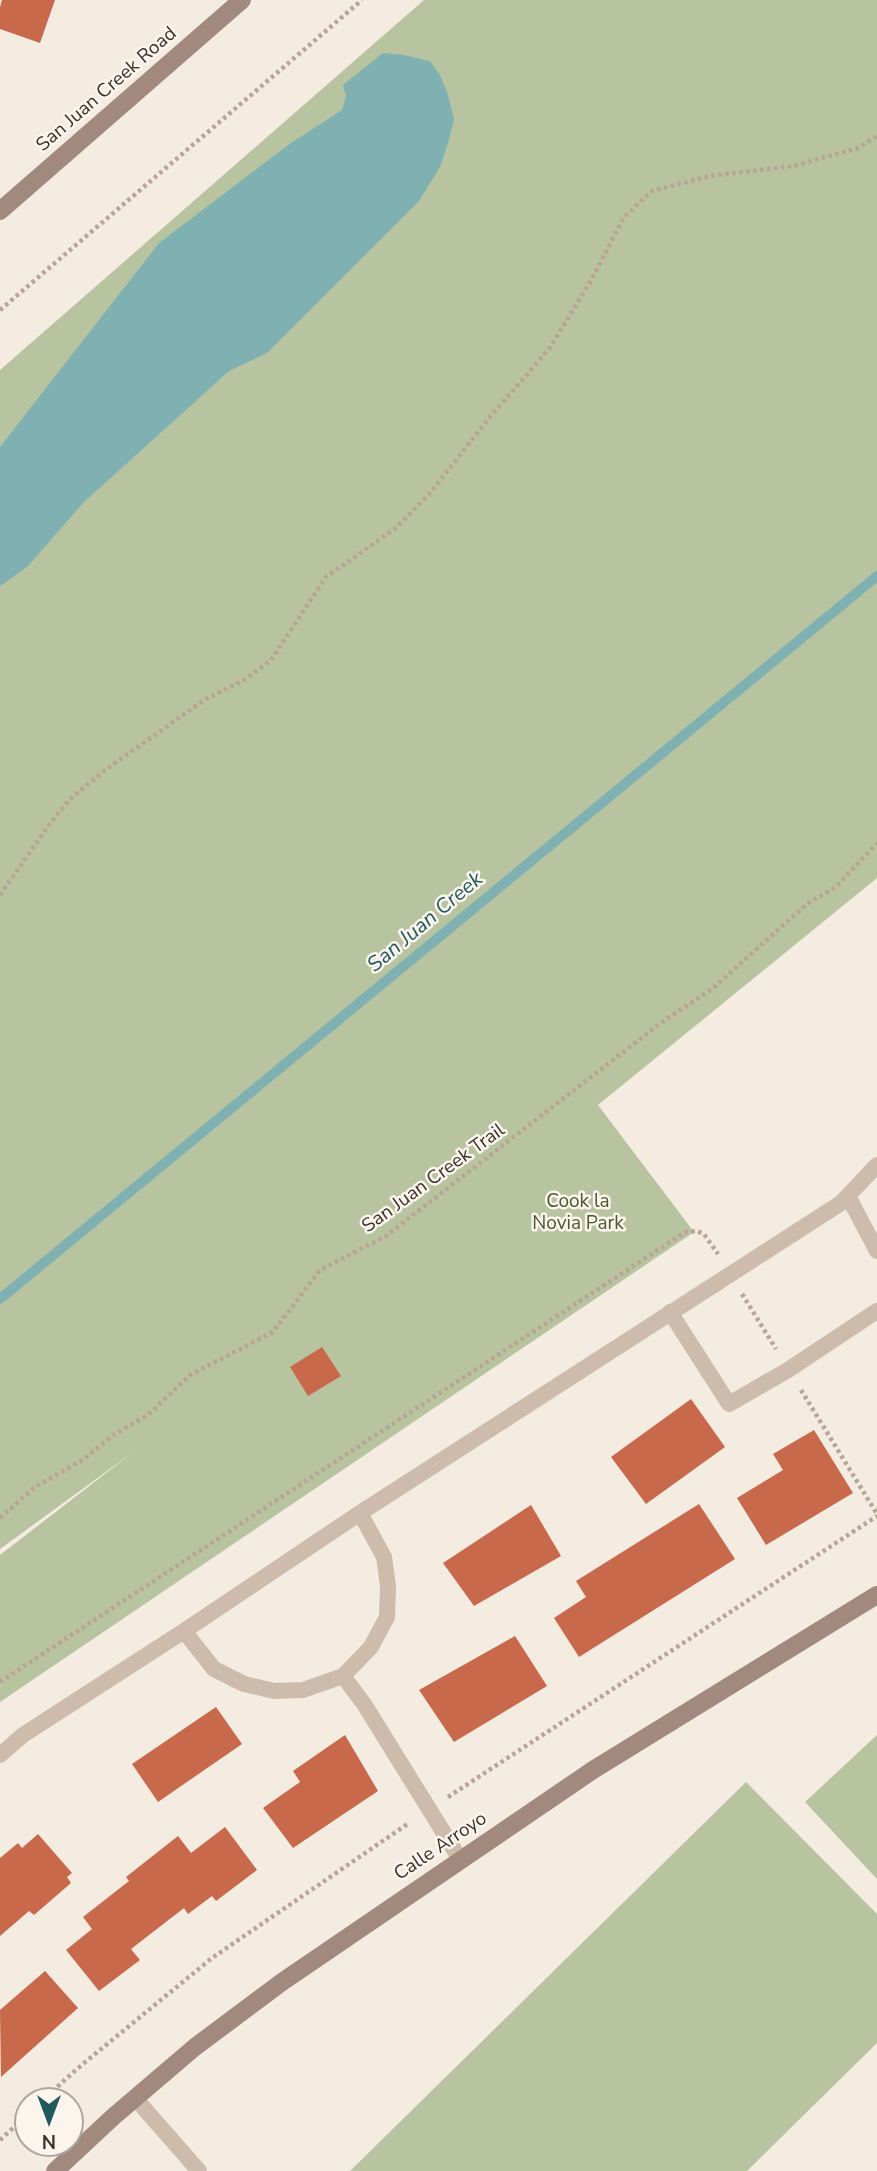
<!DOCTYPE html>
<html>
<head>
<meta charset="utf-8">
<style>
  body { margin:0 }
  #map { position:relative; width:877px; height:2171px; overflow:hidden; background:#f4ebe1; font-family:"Nunito Sans",sans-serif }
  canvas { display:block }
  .north { position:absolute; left:14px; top:2087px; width:70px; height:70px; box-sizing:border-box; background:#fbf5ee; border:2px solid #aea6a0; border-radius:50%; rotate:180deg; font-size:19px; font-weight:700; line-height:28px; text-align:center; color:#3b302b }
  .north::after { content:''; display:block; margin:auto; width:24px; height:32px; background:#1f5a5e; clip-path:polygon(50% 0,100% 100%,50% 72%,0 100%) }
</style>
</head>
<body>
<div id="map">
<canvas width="877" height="2171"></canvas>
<div class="north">N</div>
</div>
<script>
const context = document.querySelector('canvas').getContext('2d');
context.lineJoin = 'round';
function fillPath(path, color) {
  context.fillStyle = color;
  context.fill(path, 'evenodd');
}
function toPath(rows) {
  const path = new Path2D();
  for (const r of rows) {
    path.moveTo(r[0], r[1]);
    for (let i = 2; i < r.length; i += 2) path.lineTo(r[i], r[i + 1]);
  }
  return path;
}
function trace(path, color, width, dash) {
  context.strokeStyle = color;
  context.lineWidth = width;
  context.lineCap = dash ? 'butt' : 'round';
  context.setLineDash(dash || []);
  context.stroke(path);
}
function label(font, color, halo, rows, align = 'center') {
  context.font = font + ' "Nunito Sans",sans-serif';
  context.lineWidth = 5;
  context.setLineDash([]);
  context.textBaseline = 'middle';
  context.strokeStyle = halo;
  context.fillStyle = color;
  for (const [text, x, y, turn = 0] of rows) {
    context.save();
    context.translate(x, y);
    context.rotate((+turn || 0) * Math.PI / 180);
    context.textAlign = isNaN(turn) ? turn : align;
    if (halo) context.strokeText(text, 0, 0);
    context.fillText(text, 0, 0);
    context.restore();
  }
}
const green = toPath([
  [424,0,877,0,877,878,598,1105,694,1232,0,1702,0,1555,132,1453,0,1549,0,370],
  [877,1735,877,1879,805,1802],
  [746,1782,877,1914,877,2043,747,2171,350,2171]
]);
const water = toPath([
  [383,53,404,55,430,61,440,75,448,95,454,119,449,140,440,167,419,201,267,353,229,371,84,502,27,567,0,586,0,447,159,243,291,143,342,110,346,96,343,85]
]);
const stream = toPath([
  [0,1299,877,576]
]);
const building = toPath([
  [2,0,55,0,40,43,0,29,0,7],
  [322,1347,341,1376,308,1396,290,1367],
  [691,1399,725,1447,646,1504,611,1457],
  [814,1430,853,1493,766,1545,737,1498,783,1470,773,1454],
  [699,1504,735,1559,579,1657,554,1618,586,1597,576,1581],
  [531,1505,561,1556,474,1606,443,1563],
  [515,1636,547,1686,454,1742,419,1690],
  [216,1707,242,1744,158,1802,132,1764],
  [345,1735,378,1791,293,1848,263,1808,300,1782,293,1771],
  [225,1827,257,1870,216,1901,212,1896,188,1914,184,1908,131,1949,140,1960,99,1991,66,1950,92,1929,83,1917,129,1881,126,1877,178,1836,191,1853],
  [38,1834,72,1873,67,1877,71,1883,34,1915,29,1911,0,1936,0,1858,18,1843,22,1848],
  [45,1971,78,2008,1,2077,0,2010]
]);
const path = toPath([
  [0,310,362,0],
  [0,895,51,822,70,799,104,771,204,700,246,679,271,660,326,577,396,528,430,493,490,417,549,349,589,284,624,217,652,191,710,176,793,166,858,148,877,136],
  [742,1294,776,1349],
  [801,1390,877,1514],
  [0,1518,35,1487,84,1459,115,1434,148,1415,190,1375,273,1332,320,1270,386,1236,662,1022,712,989,807,904,836,887,877,843],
  [0,1682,685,1232,697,1231,704,1234,718,1254],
  [448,1797,877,1516],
  [42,2101,78,2068,212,1958,409,1823],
  [0,2140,28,2114]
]);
const service = toPath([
  [848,1196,877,1251],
  [670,1312,729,1404,788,1370,877,1311],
  [184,1631,214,1669,244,1684,274,1691,303,1690,343,1676,371,1647,387,1617,388,1586,384,1557,360,1513],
  [343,1676,364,1704,460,1859],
  [0,1755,23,1735,184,1631,360,1513,841,1203,877,1165],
  [135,2098,199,2171]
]);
const secondary = toPath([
  [0,211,242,0],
  [55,2171,113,2117,195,2047,282,1982,593,1770,877,1595]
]);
const streetNames = [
  ["San Juan Creek Road",107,90,-41],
  ["San Juan Creek Trail",434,1179,-36],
  ["Calle Arroyo",441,1847,-34]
];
const parkNames = [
  ["Cook la",578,1202],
  ["Novia Park",578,1224]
];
const waterNames = [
  ["San Juan Creek",426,923,-40]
];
fillPath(green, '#b8c4a0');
fillPath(water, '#7fb0b2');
trace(stream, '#7fb0b2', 10);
fillPath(building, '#c8694b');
trace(path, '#b9a596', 4.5, [3.5, 3.5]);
trace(service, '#cdbbac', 16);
trace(secondary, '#a18a7d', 18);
label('19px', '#3b302b', '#fbf5ee', streetNames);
label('19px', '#4a5a2e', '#fbf5ee', parkNames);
label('italic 21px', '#1f5a5e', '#fbf5ee', waterNames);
</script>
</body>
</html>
